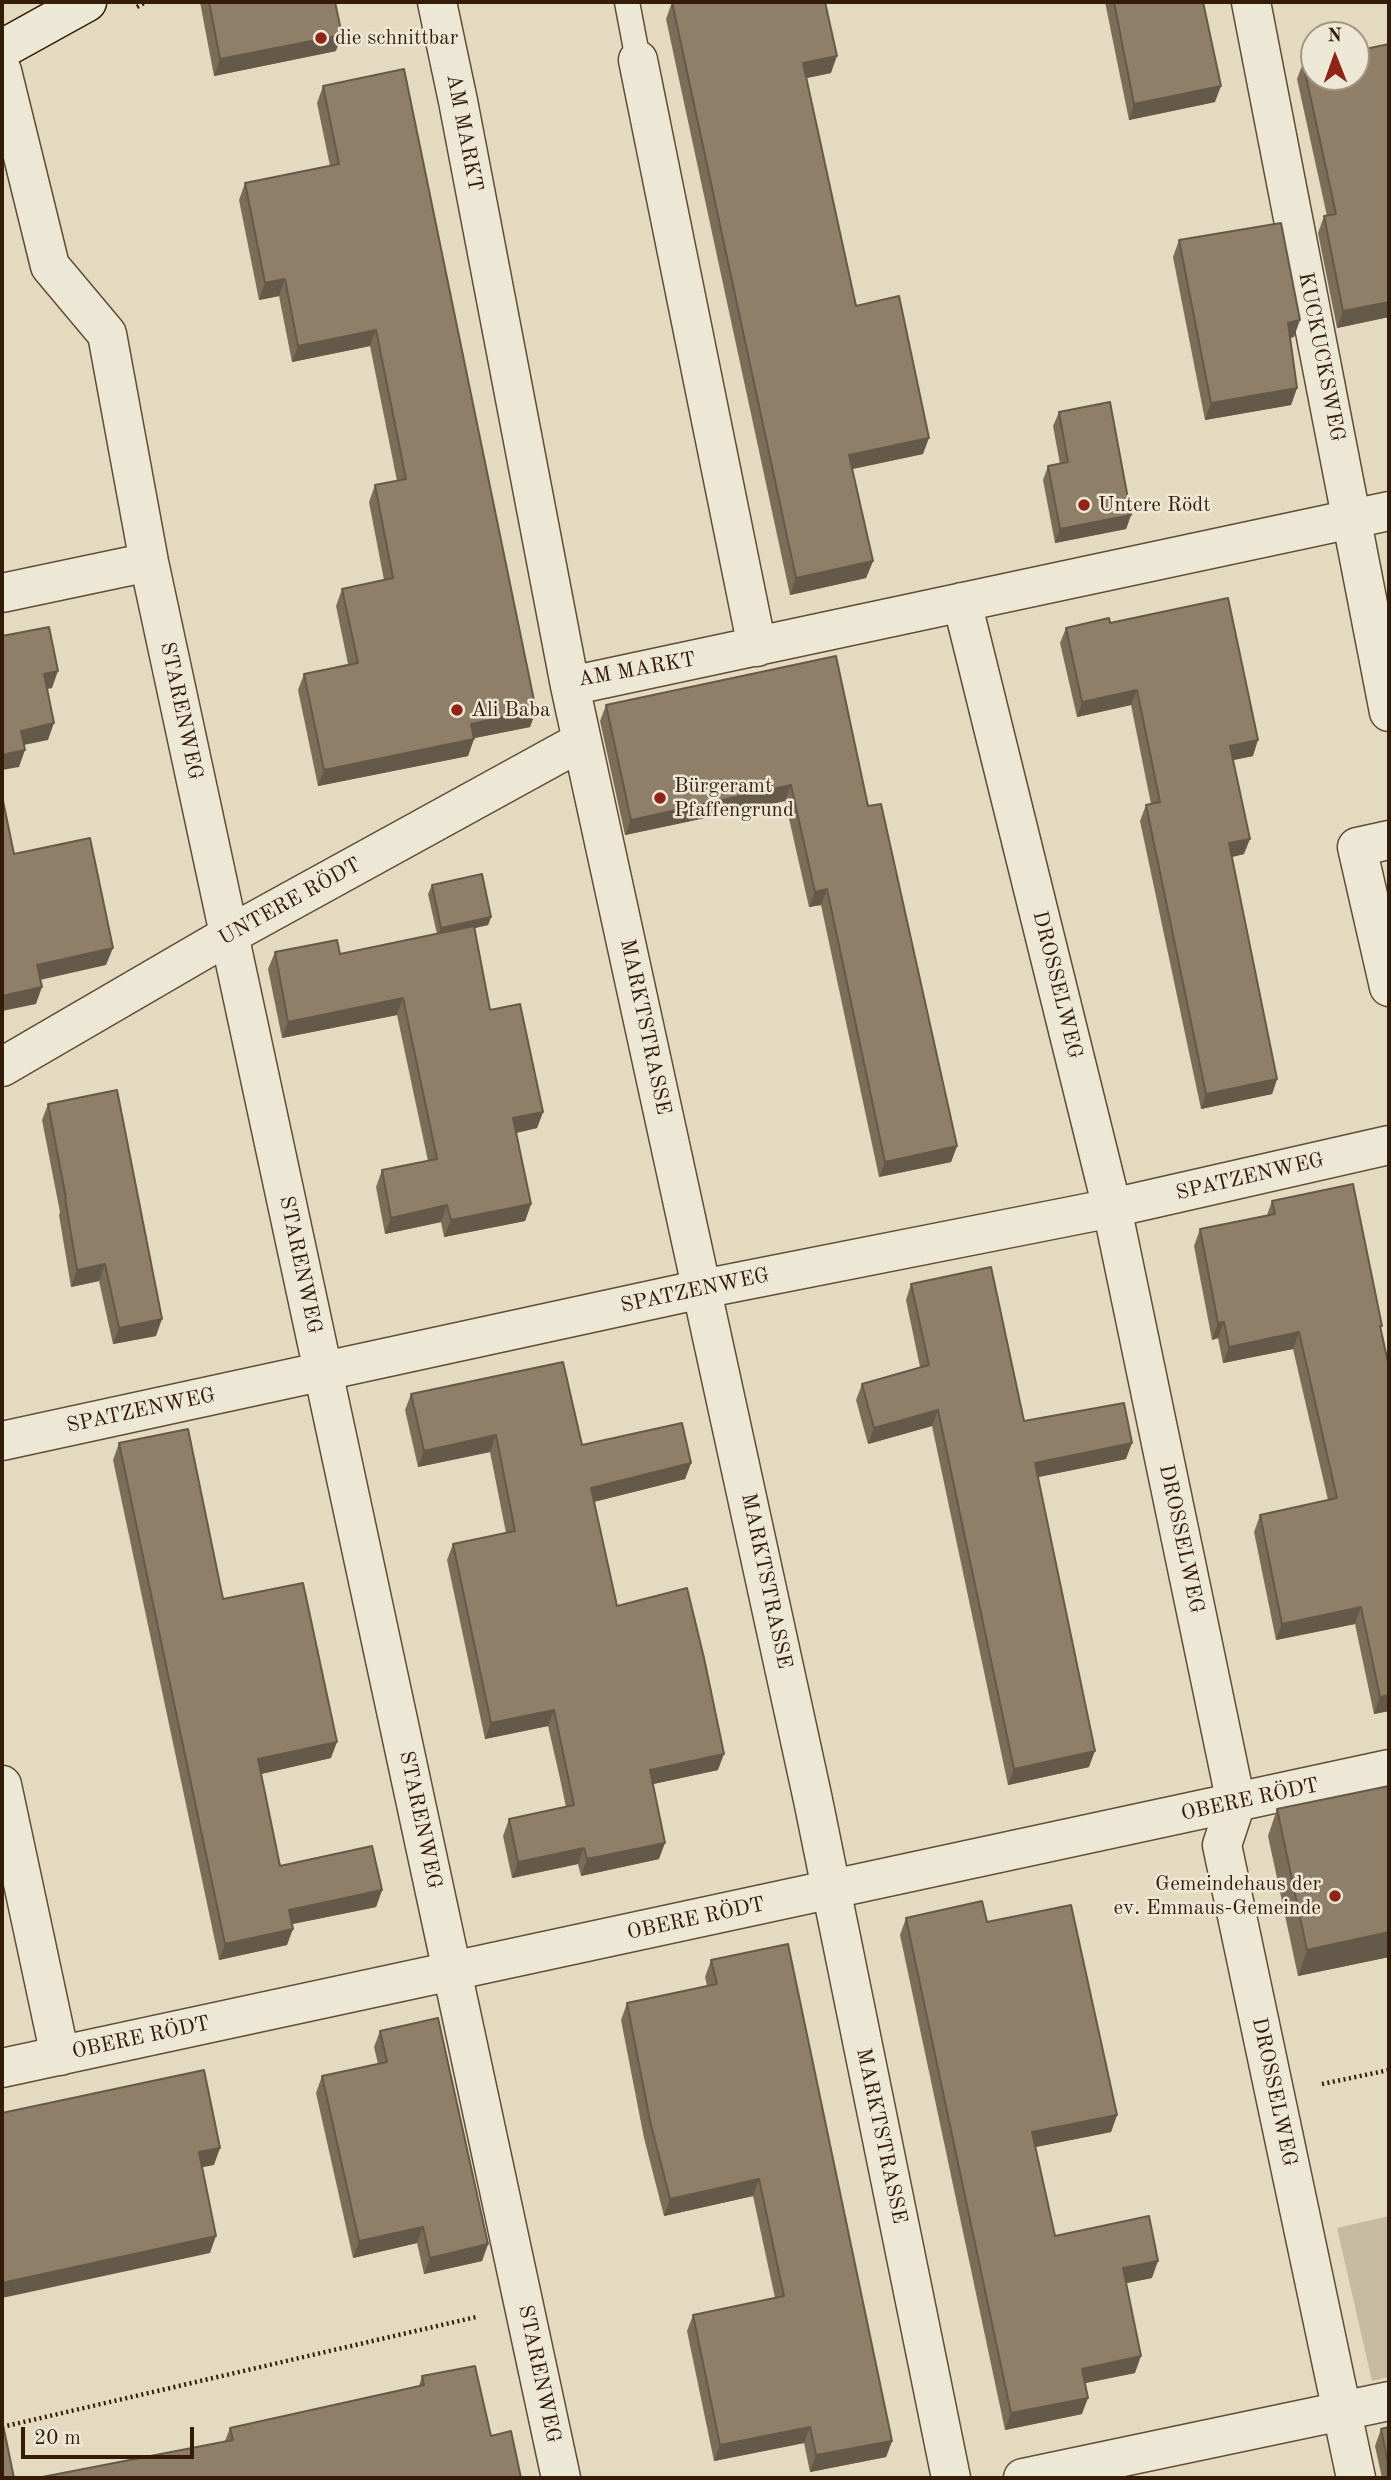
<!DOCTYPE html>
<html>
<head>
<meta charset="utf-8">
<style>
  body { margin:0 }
  #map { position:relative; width:1391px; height:2480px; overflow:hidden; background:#e4dac0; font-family:"Old Standard TT",serif }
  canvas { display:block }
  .frame { position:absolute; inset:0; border:4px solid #351c08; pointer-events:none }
  .north { position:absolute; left:1300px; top:21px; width:70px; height:70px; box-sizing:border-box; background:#ede7d6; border:2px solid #a39684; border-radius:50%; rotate:359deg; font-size:19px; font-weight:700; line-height:28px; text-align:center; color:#351c08 }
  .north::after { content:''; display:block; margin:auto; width:24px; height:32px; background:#8f2418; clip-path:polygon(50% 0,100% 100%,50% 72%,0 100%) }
  .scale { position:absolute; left:21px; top:2427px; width:173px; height:32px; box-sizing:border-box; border:4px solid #351c08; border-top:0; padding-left:9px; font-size:21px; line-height:24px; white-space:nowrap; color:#351c08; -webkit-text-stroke:5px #ede7d6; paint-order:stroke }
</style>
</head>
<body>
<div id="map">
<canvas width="1391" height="2480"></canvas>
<div class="frame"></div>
<div class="north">N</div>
<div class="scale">20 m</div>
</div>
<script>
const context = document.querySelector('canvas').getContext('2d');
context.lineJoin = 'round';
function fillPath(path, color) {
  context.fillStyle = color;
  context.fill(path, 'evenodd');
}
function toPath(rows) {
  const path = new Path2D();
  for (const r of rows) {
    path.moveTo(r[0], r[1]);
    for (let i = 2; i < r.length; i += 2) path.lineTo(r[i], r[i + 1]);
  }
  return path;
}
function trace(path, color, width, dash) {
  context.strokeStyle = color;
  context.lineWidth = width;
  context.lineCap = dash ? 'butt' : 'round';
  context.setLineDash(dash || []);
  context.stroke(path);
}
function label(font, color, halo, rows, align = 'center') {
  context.font = font + ' "Old Standard TT",serif';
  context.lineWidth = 5;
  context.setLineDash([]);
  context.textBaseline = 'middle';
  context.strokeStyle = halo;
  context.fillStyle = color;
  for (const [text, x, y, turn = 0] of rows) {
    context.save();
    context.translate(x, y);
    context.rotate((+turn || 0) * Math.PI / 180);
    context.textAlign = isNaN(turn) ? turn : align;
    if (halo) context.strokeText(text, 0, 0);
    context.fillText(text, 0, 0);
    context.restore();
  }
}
const green = toPath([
  [1389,2216,1389,2377,1372,2381,1337,2228]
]);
const path = toPath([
  [137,7,146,2],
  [1322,2084,1389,2070],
  [2,2427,476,2317]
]);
const service = toPath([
  [627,2,638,60]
]);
const minor = toPath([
  [437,2,458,101,570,686,813,1800,951,2478],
  [1251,2,1389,712],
  [638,60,757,647],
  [2,71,50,266,107,334,149,562,561,2478],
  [2,593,149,562],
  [962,602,1112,1208,1236,1803,1222,1845,1356,2478],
  [570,686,1389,511],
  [1389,840,1357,847,1389,987],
  [2,1067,229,935,582,741],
  [2,1441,702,1289,1112,1208,1389,1145],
  [2,1785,60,2056],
  [2,2068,1389,1769],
  [1023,2478,1389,2401]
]);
const secondary = toPath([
  [2,49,87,2]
]);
const wall = toPath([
  [200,2,335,2,336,51,214,76],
  [672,2,831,73,806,78,856,306,923,454,852,469,873,561,866,578,790,595,666,19],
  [1105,2,1203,2,1215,102,1129,120],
  [1303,63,1389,317,1337,328,1318,233,1324,216,1327,216,1297,79],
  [323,86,536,710,530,727,474,738,468,756,318,786,298,690,304,674,348,664,336,606,342,589,384,580,369,502,375,485,397,481,370,346,292,362,279,296,259,300,239,200,245,183,330,166,317,103],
  [1179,240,1294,337,1290,338,1297,388,1291,405,1205,420,1173,257],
  [1059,412,1131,515,1126,529,1055,543,1043,480,1048,466,1060,464,1053,426],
  [1110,623,1253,756,1233,760,1244,854,1232,857,1277,1079,1272,1094,1201,1109,1140,821,1146,805,1151,804,1131,705,1077,717,1060,643,1066,628],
  [606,705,868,806,957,1146,951,1162,879,1177,821,905,809,907,785,801,625,835,600,721],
  [432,885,491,917,488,925,475,928,490,1010,543,1112,537,1128,516,1133,531,1204,525,1221,444,1237,441,1222,385,1234,376,1187,382,1170,428,1161,397,1015,282,1038,268,969,275,952,340,954,437,934,428,894],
  [48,1104,156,1336,113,1344,99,1281,71,1287,59,1215,60,1212,42,1120],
  [1272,1201,1381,1329,1389,1367,1389,1711,1374,1714,1355,1624,1276,1640,1254,1532,1260,1515,1328,1500,1293,1349,1223,1363,1218,1338,1212,1340,1194,1246,1200,1229,1267,1215],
  [911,1284,1024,1421,1126,1459,1038,1477,1089,1767,1008,1785,932,1426,868,1444,856,1400,862,1384,920,1367,906,1300],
  [411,1394,582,1445,691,1463,685,1479,594,1502,617,1606,718,1770,653,1784,659,1859,581,1876,578,1864,512,1878,503,1836,509,1819,566,1807,559,1774,548,1726,485,1739,447,1560,453,1544,506,1533,490,1452,418,1467,405,1410],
  [119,1443,331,1758,261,1774,280,1866,382,1890,376,1907,292,1924,287,1945,219,1960,113,1460],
  [1389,1786,1389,1957,1298,1976,1268,1836,1277,1809],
  [906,1918,987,1922,1117,2115,1111,2132,1035,2147,1055,2236,1152,2278,1126,2283,1135,2373,1085,2383,1082,2414,1005,2430,900,1935],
  [711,1960,892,2441,886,2457,810,2472,804,2443,714,2461,687,2331,693,2315,775,2298,753,2196,664,2216,644,2138,621,2020,627,2003,707,1986,705,1977],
  [380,2031,488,2244,482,2261,424,2274,417,2243,353,2258,316,2093,322,2076,378,2064,374,2047],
  [422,2376,491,2436,225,2441,230,2428,419,2386],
  [1389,2427,1389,2478,1382,2478,1375,2446,1381,2429]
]);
const shadedWall = toPath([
  [342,35,336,51,214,76,220,59],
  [837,56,831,73,797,80,803,63],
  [1221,86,1215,102,1129,120,1134,104],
  [285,279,279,296,259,300,265,283],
  [1389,302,1389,317,1337,328,1343,311],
  [1300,320,1294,337,1282,339,1288,323],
  [376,330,370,346,292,362,298,346],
  [1297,388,1291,405,1205,420,1211,403],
  [929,438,923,454,843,471,849,455],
  [1131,515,1126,529,1055,543,1060,529],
  [873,561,866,578,790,595,796,578],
  [58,671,52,688,38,691,44,674],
  [1137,690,1131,705,1077,717,1082,702],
  [536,710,530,727,465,740,471,724],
  [54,723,48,740,14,747,21,731],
  [474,739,468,756,318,786,324,770],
  [1258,740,1253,756,1224,762,1230,746],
  [25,750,19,767,2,770,2,755],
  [791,785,785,801,625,835,631,820],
  [1250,839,1244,854,1223,859,1229,843],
  [827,889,821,905,809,907,815,892],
  [491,917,488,925,437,937,441,928],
  [113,948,106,965,31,982,37,965],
  [42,987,36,1004,2,1011,2,996],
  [403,998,397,1015,282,1038,288,1022],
  [1277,1079,1272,1094,1201,1109,1206,1094],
  [543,1112,537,1128,507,1135,513,1118],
  [957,1146,951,1162,879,1177,885,1162],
  [531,1204,525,1221,444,1237,451,1220],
  [447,1205,441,1222,385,1234,391,1218],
  [105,1264,99,1281,71,1287,77,1270],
  [162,1319,156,1336,113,1344,119,1328],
  [1224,1322,1218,1338,1212,1340,1218,1323],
  [1299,1332,1293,1349,1223,1363,1229,1347],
  [938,1410,932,1426,868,1444,874,1428],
  [496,1435,490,1452,418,1467,424,1451],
  [1132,1443,1126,1459,1029,1479,1035,1463],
  [691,1463,685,1479,585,1504,591,1488],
  [1361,1607,1355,1624,1276,1640,1282,1624],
  [1389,1695,1389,1711,1374,1714,1380,1697],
  [554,1710,548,1726,485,1739,491,1723],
  [337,1742,331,1758,252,1776,258,1759],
  [1095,1751,1089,1767,1008,1785,1014,1769],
  [724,1754,718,1770,644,1786,650,1770],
  [665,1843,659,1859,581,1876,587,1859],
  [584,1848,578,1864,512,1878,518,1862],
  [382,1890,376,1907,283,1926,289,1910],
  [293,1929,287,1945,219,1960,225,1944],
  [1389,1932,1389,1957,1298,1976,1307,1950],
  [1117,2115,1111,2132,1026,2149,1032,2132],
  [220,2148,214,2165,193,2169,199,2152],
  [759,2179,753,2196,664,2216,670,2199],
  [423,2227,417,2243,353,2258,359,2241],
  [216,2236,210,2253,2,2298,2,2283],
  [488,2244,482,2261,424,2274,430,2258],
  [1158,2261,1152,2278,1117,2285,1123,2268],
  [1141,2356,1135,2373,1076,2385,1082,2369],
  [1088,2398,1082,2414,1005,2430,1011,2413],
  [810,2427,804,2443,714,2461,720,2445],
  [892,2441,886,2457,810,2472,816,2455]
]);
const building = toPath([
  [209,2,335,2,342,35,220,59,209,2],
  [672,2,825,2,837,56,803,63,856,306,899,296,929,438,849,455,873,561,796,578,672,2],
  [1114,2,1203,2,1221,86,1134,104,1114,2],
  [1389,44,1389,302,1343,311,1324,216,1336,214,1303,63,1314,60,1314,77,1356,77,1356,51,1389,44],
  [404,69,536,710,471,724,474,739,324,770,304,674,358,663,342,589,393,578,375,485,406,479,376,330,298,346,285,279,265,283,245,183,339,164,323,86,404,69],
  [1281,223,1300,320,1288,323,1297,388,1211,403,1179,240,1281,223],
  [1110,402,1131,515,1060,529,1048,466,1068,462,1059,412,1110,402],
  [1228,598,1258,740,1230,746,1250,839,1229,843,1277,1079,1206,1094,1146,805,1160,802,1137,690,1082,702,1066,628,1109,618,1110,623,1228,598],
  [49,627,58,671,44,674,54,723,21,731,25,750,2,755,2,636,49,627],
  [836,656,868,806,881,804,957,1146,885,1162,827,889,815,892,791,785,631,820,606,705,836,656],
  [2,796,14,854,90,838,113,948,37,965,42,987,2,996,2,796],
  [482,874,491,917,441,928,432,885,482,874],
  [474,926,490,1010,520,1004,543,1112,513,1118,531,1204,451,1220,447,1205,391,1218,382,1170,437,1159,403,998,288,1022,275,952,337,940,340,954,474,926],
  [117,1090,162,1319,119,1328,105,1264,77,1270,65,1198,66,1198,48,1104,117,1090],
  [1353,1184,1382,1326,1380,1326,1389,1367,1389,1695,1380,1697,1361,1607,1282,1624,1260,1515,1337,1498,1299,1332,1229,1347,1224,1322,1218,1323,1200,1229,1275,1214,1272,1201,1353,1184],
  [991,1267,1024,1421,1124,1403,1132,1443,1035,1463,1095,1751,1014,1769,938,1410,874,1428,862,1384,929,1365,911,1284,991,1267],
  [563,1362,582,1445,682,1423,691,1463,591,1488,617,1606,687,1588,704,1658,724,1754,650,1770,665,1843,587,1859,584,1848,518,1862,509,1819,574,1805,554,1710,491,1723,453,1544,515,1531,496,1435,424,1451,411,1394,563,1362],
  [188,1429,223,1599,303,1583,337,1742,258,1759,280,1866,372,1846,382,1890,289,1910,293,1929,225,1944,119,1443,188,1429],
  [1389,1786,1389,1932,1307,1950,1277,1809,1389,1786],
  [982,1901,987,1922,1071,1905,1117,2115,1032,2132,1055,2236,1149,2216,1158,2261,1123,2268,1141,2356,1082,2369,1088,2398,1011,2413,906,1918,982,1901],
  [788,1944,892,2441,816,2455,810,2427,720,2445,693,2315,784,2296,759,2179,670,2199,650,2121,627,2003,717,1984,711,1960,788,1944],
  [438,2018,488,2244,430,2258,423,2227,359,2241,322,2076,387,2062,380,2031,438,2018],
  [204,2070,220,2148,199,2152,216,2236,2,2283,2,2113,204,2070],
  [475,2366,491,2436,511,2431,521,2478,37,2478,233,2440,230,2428,424,2385,422,2376,475,2366],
  [3,2425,14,2478,2,2478,2,2426,3,2425],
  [1389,2427,1389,2468,1381,2429,1389,2427]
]);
const markers = [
  [321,38,7,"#8f2418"],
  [1084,505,7,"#8f2418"],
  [457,710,7,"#8f2418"],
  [660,798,7,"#8f2418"],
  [1335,1896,7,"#8f2418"]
];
const poiNames = [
  ["die schnittbar",335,38],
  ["Untere Rödt",1098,505],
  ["Ali Baba",471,710],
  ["Bürgeramt",674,786],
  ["Pfaffengrund",674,810],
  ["Gemeindehaus der",1321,1884,"right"],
  ["ev. Emmaus-Gemeinde",1321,1908,"right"]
];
const streetNames = [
  ["AM MARKT",464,133,79],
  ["KUCKUCKSWEG",1321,357,79],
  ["AM MARKT",637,670,-10],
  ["STARENWEG",181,711,78],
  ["UNTERE RÖDT",290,902,-29],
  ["DROSSELWEG",1057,985,76],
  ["MARKTSTRASSE",645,1027,78],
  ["SPATZENWEG",1250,1177,-13],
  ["STARENWEG",300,1265,78],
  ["SPATZENWEG",695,1291,-12],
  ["SPATZENWEG",141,1411,-12],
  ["DROSSELWEG",1181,1539,78],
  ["MARKTSTRASSE",766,1581,78],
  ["OBERE RÖDT",1250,1800,-12],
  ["STARENWEG",420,1820,78],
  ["OBERE RÖDT",696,1919,-12],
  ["OBERE RÖDT",141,2038,-12],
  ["DROSSELWEG",1274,2092,78],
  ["MARKTSTRASSE",881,2136,78],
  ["STARENWEG",539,2374,78]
];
fillPath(green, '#c6baa1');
trace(service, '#614c36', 27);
trace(minor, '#614c36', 41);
trace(secondary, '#351c08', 41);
trace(path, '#351c08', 4.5, [2, 3.5]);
trace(service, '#ede7d6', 24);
trace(minor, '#ede7d6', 38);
trace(secondary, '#ede7d6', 38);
fillPath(wall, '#7c6d59');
fillPath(shadedWall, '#655949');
fillPath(building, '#907f68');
trace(building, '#655949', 2);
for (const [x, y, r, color] of markers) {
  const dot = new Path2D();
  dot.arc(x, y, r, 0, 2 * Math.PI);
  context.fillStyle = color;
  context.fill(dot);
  trace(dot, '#ede7d6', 2.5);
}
label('21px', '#351c08', '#ede7d6', poiNames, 'left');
label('21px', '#351c08', '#ede7d6', streetNames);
</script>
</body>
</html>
